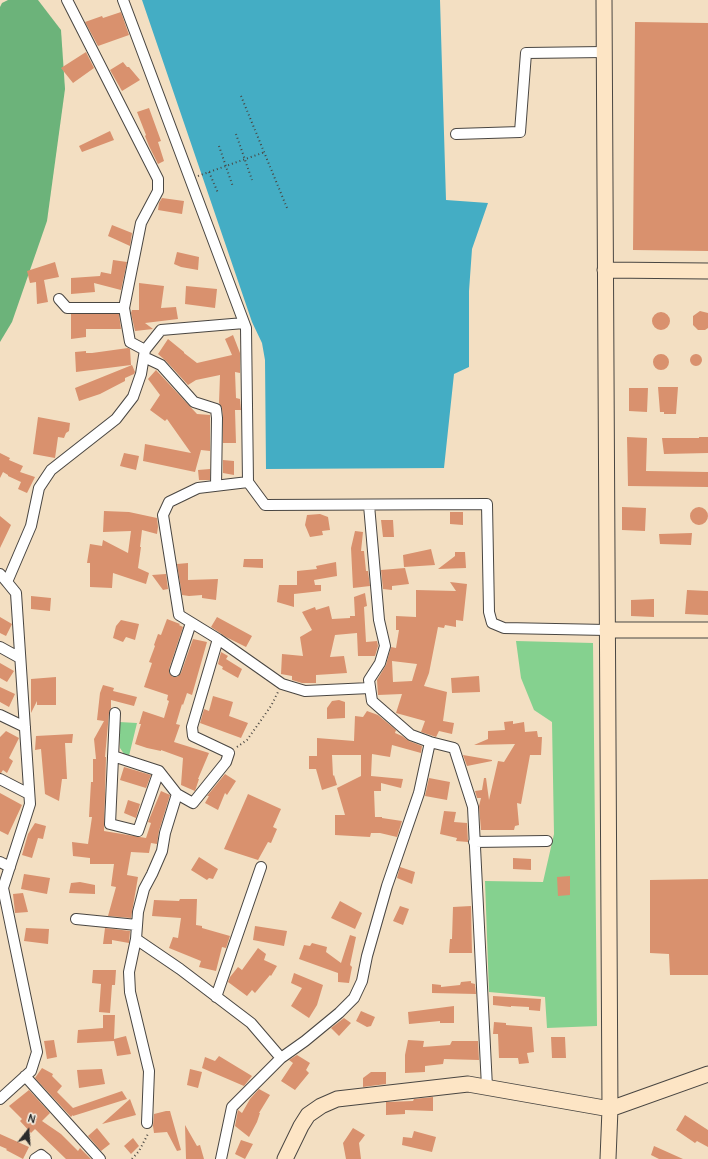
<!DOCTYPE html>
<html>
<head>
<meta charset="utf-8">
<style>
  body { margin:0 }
  #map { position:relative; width:708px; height:1159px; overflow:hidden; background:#f3dfc2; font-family:Pangolin,sans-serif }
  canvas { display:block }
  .north { position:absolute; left:8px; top:1111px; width:40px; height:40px; -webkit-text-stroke:3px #fbf7ec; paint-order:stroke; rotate:17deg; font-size:11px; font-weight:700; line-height:16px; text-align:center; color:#2b2b2b }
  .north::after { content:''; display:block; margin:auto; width:14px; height:18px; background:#2b2b2b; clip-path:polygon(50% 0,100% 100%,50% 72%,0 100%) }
</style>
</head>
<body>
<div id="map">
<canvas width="708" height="1159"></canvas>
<div class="north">N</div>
</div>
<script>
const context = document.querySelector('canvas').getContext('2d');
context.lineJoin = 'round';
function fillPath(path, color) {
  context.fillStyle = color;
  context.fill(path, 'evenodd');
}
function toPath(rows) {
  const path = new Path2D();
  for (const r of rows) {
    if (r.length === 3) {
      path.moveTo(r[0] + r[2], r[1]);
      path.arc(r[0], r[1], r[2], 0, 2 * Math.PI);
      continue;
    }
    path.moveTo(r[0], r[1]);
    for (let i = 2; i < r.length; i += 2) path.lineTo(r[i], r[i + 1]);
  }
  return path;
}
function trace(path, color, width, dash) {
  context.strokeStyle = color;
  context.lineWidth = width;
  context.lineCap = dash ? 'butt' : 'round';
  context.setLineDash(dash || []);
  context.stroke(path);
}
const green = toPath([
  [516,641,593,643,597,1026,547,1028,545,997,489,992,485,881,543,882,554,834,552,722,534,710,521,678],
  [119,722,137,723,128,760,120,748]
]);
const forest = toPath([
  [8,0,38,0,61,30,65,89,47,221,12,322,0,342,0,7,2,3]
]);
const water = toPath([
  [142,0,440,0,446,200,488,203,472,249,469,291,469,367,454,374,444,468,266,469,265,360,262,343,252,322]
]);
const building = toPath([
  [121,12,129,35,98,46,85,22,102,16,103,18],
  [635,22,708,23,708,251,633,250],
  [86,52,94,68,73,83,61,68],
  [123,62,127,67,129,67,140,80,122,91,110,70],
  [149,108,161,141,158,142,164,161,158,164,149,146,145,136,146,135,137,112],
  [110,131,114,140,82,152,79,146],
  [162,198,184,201,182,214,158,210,159,203],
  [112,225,132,233,130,246,108,236],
  [177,252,199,257,198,270,181,267,174,264],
  [113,260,127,262,121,290,94,283,95,292,71,294,71,278,100,276,101,272,111,274],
  [55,262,59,277,44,280,48,302,37,304,36,282,30,283,27,271],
  [139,283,164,286,161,308,176,307,178,319,145,323,153,329,135,331,131,313,132,310,139,310],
  [186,286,217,289,215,308,185,304],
  [700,311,708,313,708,328,705,330,698,330,693,325,693,316],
  [661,321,9],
  [71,314,119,314,121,329,86,329,86,337,71,339],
  [233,335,240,353,240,373,235,372,236,398,240,399,241,410,235,410,236,443,223,443,223,417,222,408,219,403,220,375,196,380,188,385,166,361,158,354,168,339,184,352,184,353,197,363,232,355,225,339],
  [128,348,130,349,131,365,76,372,75,352,86,351,86,353,92,353],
  [696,360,6],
  [661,362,8],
  [132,365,135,372,134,374,125,378,125,381,100,394,79,401,75,388],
  [156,370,197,414,210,415,210,451,201,450,195,472,143,461,145,444,191,453,167,419,165,421,150,410,160,395,148,379],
  [658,387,678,387,676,414,664,414,664,412,660,412],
  [629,388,648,388,647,412,629,411],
  [38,417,70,423,69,431,66,433,64,438,58,437,55,458,33,454],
  [627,437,647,438,646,471,708,472,708,487,628,486],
  [699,437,708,437,708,453,664,454,662,438,699,438],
  [0,453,10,458,9,460,23,466,20,472,35,477,27,493,18,489,21,482,8,476,8,475,3,472,0,478],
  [124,453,139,456,136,470,120,466],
  [223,460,234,461,234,475,223,473],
  [210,469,210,480,199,480,198,470],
  [699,516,9],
  [622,507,646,508,645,531,622,530],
  [104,511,129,512,157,518,158,527,157,534,142,530,140,547,141,547,138,568,149,573,146,584,113,573,112,588,90,587,90,563,87,563,90,544,102,546,103,540,128,553,131,531,103,532],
  [450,512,463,512,463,525,450,524],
  [320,514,328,517,330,530,322,531,323,535,310,537,305,525,307,515],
  [0,516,11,525,0,548],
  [381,520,393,520,394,537,383,537],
  [355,531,363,532,361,551,364,551,366,571,368,571,370,586,353,588,351,548],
  [692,533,691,545,660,544,659,534],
  [431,549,435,565,404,567,403,555],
  [455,552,465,552,466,568,438,569,455,556],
  [244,559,263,559,263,568,243,567],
  [336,562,337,576,314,580,315,585,321,585,321,591,294,594,294,607,277,602,279,585,297,585,297,571,317,569,316,566],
  [188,563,188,580,218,579,216,600,202,598,202,595,189,596,182,595,177,564],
  [405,568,409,584,392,586,392,590,383,589,381,570],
  [166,574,168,589,163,590,152,575],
  [450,582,467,584,463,621,456,620,456,627,445,625,444,628,438,627,429,673,424,686,447,692,443,721,454,723,452,734,439,731,436,737,421,732,425,721,396,713,402,694,378,695,377,680,386,665,391,647,396,648,399,630,396,630,396,616,416,617,416,590,456,591],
  [392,661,417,664,412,681,393,682],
  [687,590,708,591,708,615,685,614],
  [365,593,367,606,364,607,366,642,377,641,378,646,375,656,358,656,357,633,335,635,330,657,344,656,347,673,316,675,316,683,302,683,292,680,292,676,281,674,282,654,303,656,300,637,312,630,302,612,315,607,316,610,329,606,332,619,350,618,350,616,355,616,354,597],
  [31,596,51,598,50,611,31,609],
  [654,599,654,617,631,616,631,600],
  [0,617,12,624,6,636,0,633],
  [217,617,252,636,246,647,226,637,211,627],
  [167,619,180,624,179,625,183,627,169,669,169,673,173,677,177,677,181,673,193,639,207,642,192,695,187,693,183,705,182,704,176,724,180,725,174,742,209,753,198,779,199,779,195,791,181,785,183,758,161,750,161,751,147,748,135,744,141,724,139,724,143,711,164,718,169,701,167,700,168,695,144,687,152,663,149,662,155,646,154,645,158,634,161,635],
  [121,620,139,624,135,640,126,637,123,642,113,638,116,626],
  [221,652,228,656,226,659,242,669,238,678,222,669,223,667,218,664],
  [0,663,14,671,7,682,0,678],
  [479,676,480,692,452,693,451,678],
  [56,677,56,705,37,705,37,701,31,713,31,679],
  [103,685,114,688,113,691,137,697,134,706,111,700,111,708,109,713,105,757,106,757,104,831,146,838,151,823,148,822,161,791,170,795,159,831,157,844,151,843,149,853,131,852,127,875,138,877,131,918,108,916,116,887,111,886,114,864,90,864,90,858,73,856,72,842,88,844,92,817,89,817,91,782,93,782,93,759,96,759,94,739,104,721,97,720,100,693],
  [0,687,15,694,9,707,0,702],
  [213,696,233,702,229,716,248,723,241,738,200,723,204,709,209,711],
  [339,700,345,702,345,718,327,719,327,708,332,701],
  [367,711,378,715,396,730,395,733,402,736,409,741,422,746,421,753,392,745,390,757,372,754,371,776,403,779,401,788,381,783,381,791,374,791,375,817,382,817,382,818,402,821,397,837,380,833,371,833,370,837,335,835,335,815,345,815,337,788,361,776,361,755,332,755,333,776,334,775,337,785,322,790,316,769,309,769,309,756,317,756,317,738,354,741,355,716,363,717],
  [513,721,513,724,524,722,525,732,537,731,538,737,542,737,541,755,530,755,521,804,517,803,519,825,515,826,514,830,481,830,479,806,481,798,477,798,475,791,482,790,484,778,486,778,489,800,498,761,504,762,515,744,474,745,488,739,488,731,505,730,504,722],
  [6,731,19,738,9,758,13,761,7,773,3,770,1,773,0,773,0,737],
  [73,734,72,743,65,743,67,779,62,779,59,801,45,794,41,749,35,750,36,736],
  [463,755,492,760,492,761,467,766],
  [124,767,151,775,146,788,120,780],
  [225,774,236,781,227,795,225,793,218,810,205,803,209,796,207,796],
  [429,778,450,782,447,800,425,796],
  [0,793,22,805,8,835,0,831],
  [248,794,281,809,273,827,277,829,271,843,268,842,258,860,224,849],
  [128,800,140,804,136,818,124,813],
  [444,811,456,812,454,822,467,823,468,842,456,841,457,838,440,834],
  [35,823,46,826,43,839,38,838,32,858,22,855,28,834],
  [199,857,218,869,213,879,209,878,207,880,191,870],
  [513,858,531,859,531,870,513,869],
  [400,867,415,872,412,884,397,878],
  [24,874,50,878,47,894,21,889],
  [570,876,570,895,558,896,557,877],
  [708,879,708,975,670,975,669,954,650,953,650,880],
  [80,882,95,885,95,894,69,893,71,883],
  [23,893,28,912,15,913,13,894],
  [180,899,197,899,196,925,202,926,202,928,230,936,226,948,222,947,216,971,199,967,201,961,169,948,173,937,178,938,181,918,152,916,154,900,179,901],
  [340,901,362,913,355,929,331,918],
  [400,906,409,909,403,925,393,921],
  [471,906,472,953,449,953,450,939,452,939,453,907],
  [255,926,287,931,284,946,253,940],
  [26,928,49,929,48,944,24,941],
  [105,928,130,931,129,943,112,940,112,944,103,944],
  [350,935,356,937,350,965,352,967,349,983,338,982,338,973,299,959,304,945,310,946,312,943,327,947,326,952,341,963],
  [258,948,266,954,264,960,277,966,271,976,270,975,255,993,252,990,247,996,228,982,230,977,238,967,242,970],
  [93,970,116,970,115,985,112,985,110,1013,99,1012,101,984,92,983],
  [294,973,323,985,317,1005,309,1018,291,1006,302,988,291,983],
  [471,981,471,983,475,984,476,994,432,993,432,984,441,985,441,987,460,985,461,982],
  [493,996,541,999,540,1011,529,1010,529,1007,511,1006,511,1007,493,1005],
  [454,1006,454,1023,440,1023,440,1021,409,1024,408,1012],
  [361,1011,375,1017,371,1026,367,1027,356,1021],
  [103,1015,115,1015,114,1039,126,1036,131,1054,117,1056,114,1041,77,1043,78,1030,103,1028],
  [344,1018,351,1023,339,1036,331,1028],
  [494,1022,506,1023,506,1025,532,1027,534,1052,527,1053,529,1063,519,1064,518,1058,499,1058,498,1034,493,1034],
  [551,1037,565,1037,566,1058,552,1058],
  [54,1040,57,1057,47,1059,44,1041],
  [408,1040,424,1041,423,1047,450,1045,452,1041,478,1041,479,1060,444,1059,443,1064,425,1066,425,1072,405,1073,405,1055],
  [297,1055,310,1063,306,1070,309,1073,295,1090,281,1081,293,1063,289,1060],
  [219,1056,252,1076,244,1086,202,1068,205,1057,215,1061],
  [42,1068,53,1074,52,1076,62,1086,57,1092,73,1108,122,1091,127,1099,73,1116,73,1115,71,1117,35,1078],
  [102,1069,105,1084,79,1088,77,1070],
  [190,1069,202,1072,198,1088,187,1085],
  [371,1072,386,1072,386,1084,363,1087,363,1078],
  [259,1089,270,1095,259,1113,260,1113,257,1122,249,1137,235,1126,238,1110,242,1113,250,1099],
  [29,1090,50,1113,42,1121,61,1134,78,1151,80,1148,91,1159,66,1159,35,1129,31,1133,20,1121,22,1119,9,1106],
  [433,1097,433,1111,405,1110,405,1114,386,1115,386,1102,413,1101,414,1099],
  [130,1099,136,1115,102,1124],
  [166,1111,170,1111,181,1150,177,1151,167,1132,154,1133,153,1126,154,1114],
  [685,1115,708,1130,708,1147,697,1141,695,1143,676,1130],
  [185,1125,197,1146,200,1145,204,1159,186,1159],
  [97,1128,110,1144,101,1151,88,1136],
  [353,1128,365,1135,359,1143,361,1159,346,1159,343,1143],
  [414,1131,436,1137,432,1152,402,1145,403,1137,412,1138],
  [0,1134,29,1147,23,1159,6,1150,7,1149,0,1146],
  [133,1138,139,1146,131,1154,124,1146],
  [241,1140,253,1144,245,1159,235,1154],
  [654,1146,683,1159,659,1159,651,1155]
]);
const path = toPath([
  [241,96,287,208],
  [236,134,252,180],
  [219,146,233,187],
  [209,172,218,193],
  [198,176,265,152],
  [237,747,247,740,271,706,278,692],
  [132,1159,139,1151,149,1132]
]);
const street = toPath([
  [67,0,158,179,158,191,141,223,124,308,130,342,145,350],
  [123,0,246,328,248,482,265,505,487,504,489,612,492,623,504,628,607,630],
  [456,134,520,132,526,53,604,52],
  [59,299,67,308,124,308],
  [144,357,161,365,194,402,216,409,217,418,216,486],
  [248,482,198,488,169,502,163,515,179,615,218,639,282,684,305,691,370,688],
  [369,505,379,620,385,646,380,663,369,680,372,701,411,735,430,742],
  [0,574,7,582,16,593,30,804,3,888,37,1052,31,1071,0,1099],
  [7,582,31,526,39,488,51,470,116,419,133,397,141,374,145,350,161,330,244,323],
  [0,647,20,658],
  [175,671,191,623],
  [115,713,110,824,138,831,159,771,177,794,165,833,162,851,152,874,144,889,138,912,136,939,129,972,130,992,149,1071,147,1123],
  [0,715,25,727],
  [113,756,159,771],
  [0,779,29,794],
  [177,794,193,803,226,762,229,753,193,736,192,727,218,639],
  [474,842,547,841],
  [0,862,10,867],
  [76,919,137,925],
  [136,939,180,969,251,1023,281,1058,232,1107,221,1159],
  [216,997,261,867],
  [281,1058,305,1041,339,1013,354,998,362,981,367,956,387,886,419,793,430,742,454,748,473,807,487,1087],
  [25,1076,100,1159],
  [35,1159,41,1155,46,1159]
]);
const secondary = toPath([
  [604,0,610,1109,608,1159],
  [605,270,708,271],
  [607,630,708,630],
  [285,1159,301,1126,308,1115,321,1106,337,1099,468,1084,610,1109,708,1074]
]);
fillPath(green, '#85d18f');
fillPath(forest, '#6cb37a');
fillPath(water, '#44adc4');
fillPath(building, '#d9916e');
trace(street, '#494642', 12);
trace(secondary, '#494642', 17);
trace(path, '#494642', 2, [1, 3]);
trace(street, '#fff', 10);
trace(secondary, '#fde5c5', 15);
</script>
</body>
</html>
